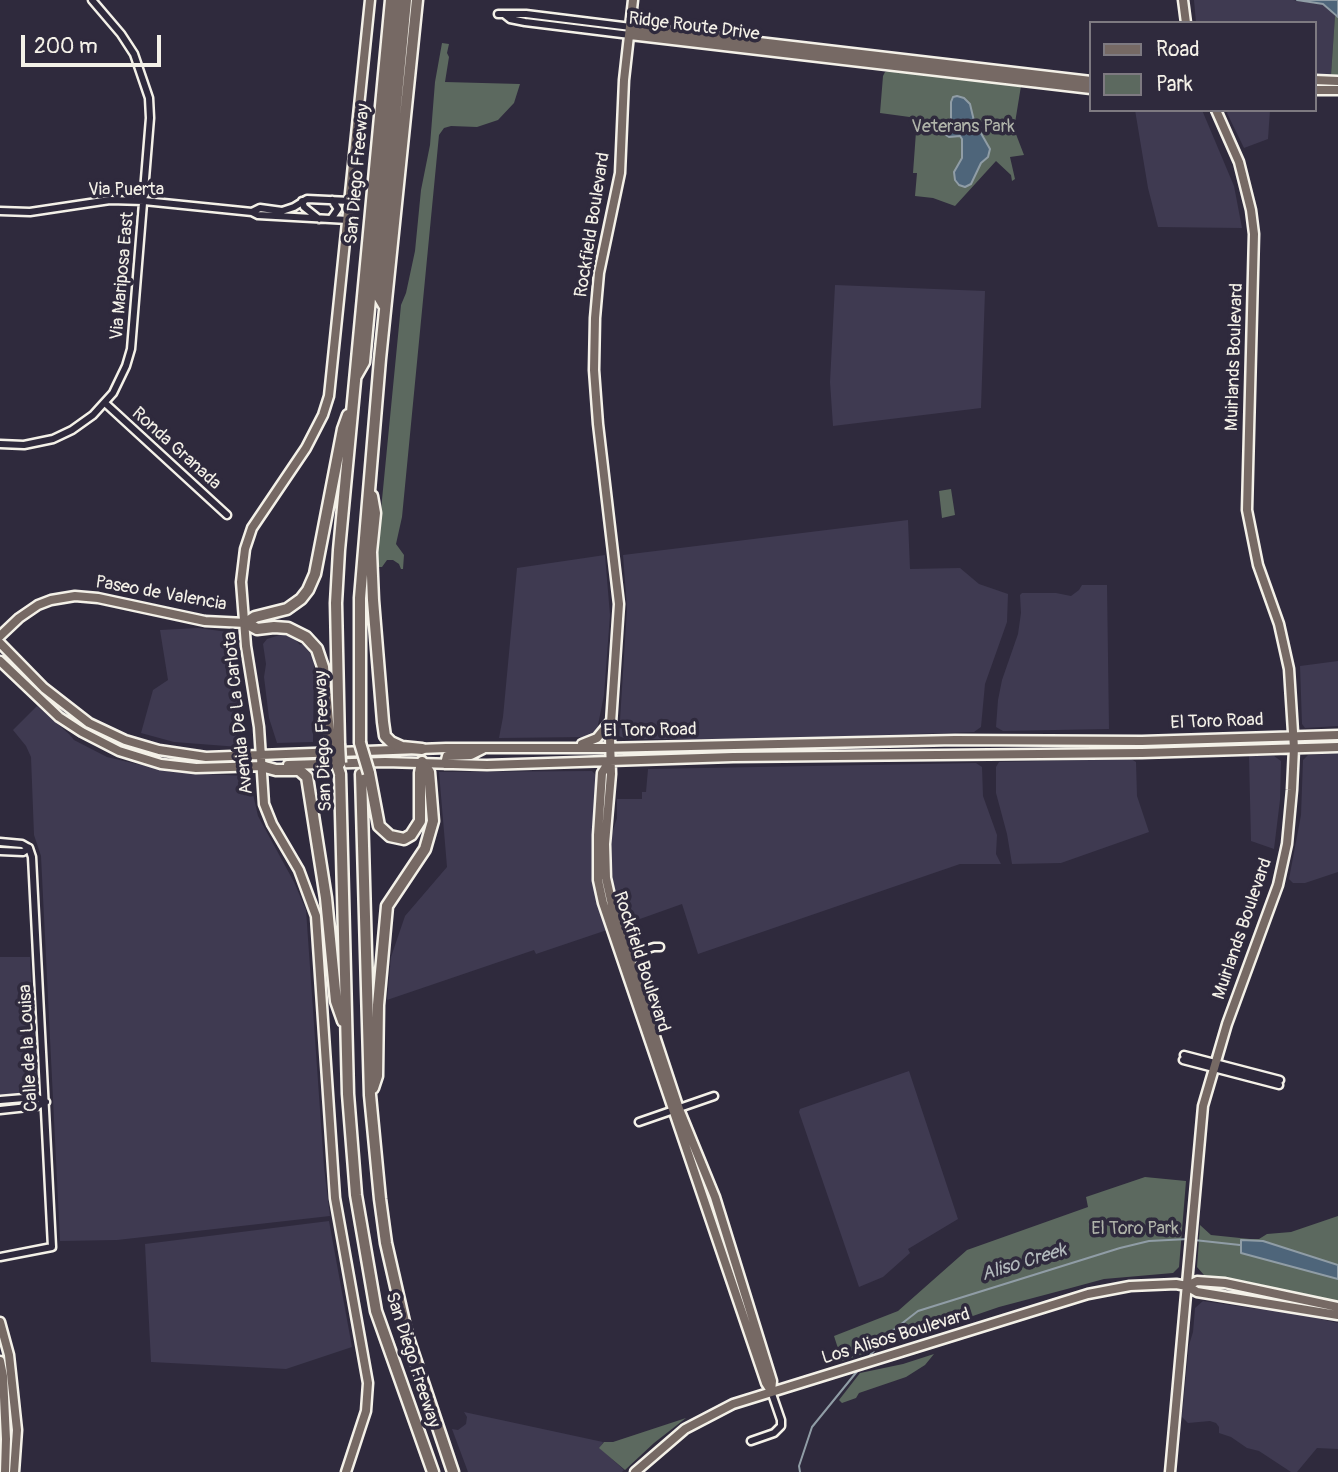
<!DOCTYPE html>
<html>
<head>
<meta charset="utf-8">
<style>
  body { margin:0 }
  #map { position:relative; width:1338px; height:1472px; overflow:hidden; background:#2f2a3d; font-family:Pangolin,sans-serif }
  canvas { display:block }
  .legend { position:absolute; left:1089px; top:21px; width:228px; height:91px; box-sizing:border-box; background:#2f2a3d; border:2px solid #7e7a81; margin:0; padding:9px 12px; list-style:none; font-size:21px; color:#f4f1e8 }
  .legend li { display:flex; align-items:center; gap:14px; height:35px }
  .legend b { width:35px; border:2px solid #7e7a81 }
  .scale { position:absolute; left:21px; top:35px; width:140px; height:32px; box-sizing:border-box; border:4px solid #f4f1e8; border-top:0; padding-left:9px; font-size:21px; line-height:24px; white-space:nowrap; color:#f4f1e8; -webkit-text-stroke:5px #2f2a3d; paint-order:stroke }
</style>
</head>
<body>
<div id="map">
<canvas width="1338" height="1472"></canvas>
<ul class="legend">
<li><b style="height:9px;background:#766964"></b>Road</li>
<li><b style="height:19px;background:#5c695f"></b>Park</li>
</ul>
<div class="scale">200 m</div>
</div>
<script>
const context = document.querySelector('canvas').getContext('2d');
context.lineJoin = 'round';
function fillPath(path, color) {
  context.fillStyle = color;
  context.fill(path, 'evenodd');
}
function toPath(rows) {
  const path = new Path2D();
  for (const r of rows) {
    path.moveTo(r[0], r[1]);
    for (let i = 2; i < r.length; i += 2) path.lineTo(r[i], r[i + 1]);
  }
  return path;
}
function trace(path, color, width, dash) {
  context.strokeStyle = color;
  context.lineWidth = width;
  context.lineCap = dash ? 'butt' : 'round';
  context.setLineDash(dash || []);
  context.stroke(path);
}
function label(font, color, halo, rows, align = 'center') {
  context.font = font + ' Pangolin,sans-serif';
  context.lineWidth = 7;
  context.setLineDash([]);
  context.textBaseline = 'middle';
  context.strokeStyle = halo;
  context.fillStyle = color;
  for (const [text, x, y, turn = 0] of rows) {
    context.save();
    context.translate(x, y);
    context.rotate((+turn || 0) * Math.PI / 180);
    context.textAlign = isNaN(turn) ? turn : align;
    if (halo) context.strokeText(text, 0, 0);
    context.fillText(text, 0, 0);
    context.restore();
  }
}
const built = toPath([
  [1194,0,1293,0,1323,5,1335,16,1331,75,1315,75,1315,23,1196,23],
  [1135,110,1202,110,1234,186,1242,228,1158,227,1148,188],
  [1229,110,1270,110,1268,139,1244,148,1227,113],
  [835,285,985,291,981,408,833,426,830,382],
  [908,520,910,569,960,568,979,584,1008,594,1007,622,985,684,981,727,974,732,771,739,626,739,619,736,627,608,623,555],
  [605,555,610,615,604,695,597,730,586,737,499,738,503,717,517,568],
  [1082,585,1107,585,1109,729,1003,731,996,727,998,700,1002,680,1018,634,1021,613,1020,595,1022,593,1056,593,1071,596,1079,590],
  [198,628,228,632,244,741,239,747,174,742,141,733,153,690,168,680,160,630],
  [286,633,293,637,300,645,303,643,314,659,313,742,277,743,269,718,264,677,266,664,263,644,267,639],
  [1338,661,1338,726,1305,728,1302,724,1300,666],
  [37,706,69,734,74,740,107,757,171,772,245,776,250,781,258,816,294,882,306,910,324,1167,330,1216,117,1240,60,1241,41,856,34,835,31,757,26,746,13,730],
  [1338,753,1338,872,1305,883,1293,883,1289,879,1301,815,1303,760,1308,755],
  [1249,756,1274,756,1281,761,1280,800,1274,849,1251,841],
  [1131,759,1136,762,1137,796,1149,832,1061,863,1012,864,1007,834,996,793,996,767,999,762],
  [976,763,982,767,983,796,997,835,996,854,1001,864,960,864,698,954,682,904,623,925,613,890,611,836,617,818,617,799,642,799,642,792,646,792,648,769],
  [592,771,597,776,593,857,595,879,607,930,536,954,534,950,387,1000,391,957,405,916,447,867,439,772],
  [0,957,30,957,37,1088,32,1093,0,1095],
  [909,1071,958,1219,908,1249,910,1253,883,1277,859,1287,799,1112,800,1109],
  [329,1221,352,1347,286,1369,151,1362,145,1244],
  [1203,1301,1258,1309,1271,1308,1338,1323,1338,1449,1317,1448,1297,1472,1291,1472,1259,1451,1247,1448,1231,1437,1219,1433,1219,1427,1216,1423,1210,1421,1188,1423,1182,1417,1189,1345,1193,1332,1195,1308],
  [464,1412,603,1442,600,1448,624,1470,622,1472,468,1472,452,1429,458,1430,466,1424,467,1417]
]);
const green = toPath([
  [1335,16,1338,17,1338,75,1331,75],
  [442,43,449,44,447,53,449,57,445,82,520,84,514,103,498,120,477,127,451,126,444,128,439,135,402,517,396,544,404,555,403,569,401,569,399,564,393,560,387,560,382,567,376,567,376,561,401,305,406,293,415,251,421,190,430,145,435,82],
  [893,70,1021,86,1014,129,1024,155,1010,157,1015,179,1012,181,1011,175,996,161,955,206,933,198,915,196,917,173,913,173,917,118,880,113,883,76,885,72],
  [951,489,955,515,942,518,939,491],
  [1145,1177,1186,1181,1179,1267,1173,1273,1104,1279,1067,1289,999,1307,842,1361,834,1336,898,1311,967,1250,1088,1207,1086,1197],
  [1338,1216,1338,1301,1204,1275,1197,1267,1200,1225,1211,1235,1250,1239,1259,1239,1267,1234,1291,1232],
  [934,1354,925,1365,906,1377,859,1393,856,1398,842,1403,839,1400,860,1373,903,1364],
  [686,1418,654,1443,625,1470,599,1448,604,1442,613,1442]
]);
const water = toPath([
  [1297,0,1338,0,1338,17,1323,4,1297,0],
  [957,96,964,98,970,104,974,121,990,149,988,157,981,163,971,184,965,187,959,185,955,180,954,172,962,158,962,139,960,136,949,137,943,133,943,128,945,123,951,119,951,102,953,97,957,96],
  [1241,1240,1263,1241,1338,1265,1338,1279,1241,1253,1241,1240]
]);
const stream = toPath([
  [1194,1240,1240,1245],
  [867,1359,887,1335,918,1311,1120,1248,1149,1241,1188,1239],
  [800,1472,799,1466,812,1427,859,1369]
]);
const minor = toPath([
  [498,14,526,14,631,27],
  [505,15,510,19,525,22,630,35],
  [302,201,304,207,319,219],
  [0,211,30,212,110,200,144,201,252,212,258,215,348,220],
  [252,212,260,208,282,211,294,207,307,199,350,201],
  [331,219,338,209,332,200],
  [105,403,227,515],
  [0,444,24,445,53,439,72,430,93,415,113,393,126,366,131,349,150,118,149,98,134,54,121,34,92,0],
  [0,842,22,844,29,848],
  [0,851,23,852,29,848],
  [625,956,654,947,660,947],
  [1184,1055,1280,1080],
  [1183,1060,1279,1085],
  [0,1100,36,1097,46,1102],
  [0,1110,37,1106,46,1102],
  [639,1122,714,1096],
  [0,1257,52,1247,32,857,29,848],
  [751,1441,774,1433,781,1426,781,1420,771,1391]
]);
const major = toPath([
  [633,0,624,80,620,173,599,273,595,318,594,370,598,424,619,604,610,738,611,774,605,844,606,878,613,909,679,1109,715,1197,772,1381,771,1391],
  [1183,0,1186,23],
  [631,27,1091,81],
  [630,35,1091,89],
  [1315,80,1338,81],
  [1315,90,1338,90],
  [0,636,19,618,38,605,51,600,75,596,98,598,205,621,246,623],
  [0,643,44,688,89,723,125,740,159,750,206,757,446,748,602,748,955,740,1142,741,1338,735],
  [0,661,59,717,82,732,119,751,161,764,196,768,264,766],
  [582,744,597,738,611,721],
  [609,762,602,773,598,835,598,880,603,903,766,1383,771,1391],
  [445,764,447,756,471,755,483,749],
  [288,765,385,762,487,765,733,757,1142,753,1338,747],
  [1187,1286,1197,1281,1225,1283,1338,1307],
  [0,1322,9,1355,17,1430,14,1472],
  [0,1361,3,1376,6,1439,5,1472],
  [346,1472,366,1411,368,1383,335,1198,316,916,299,870,272,824,264,804,259,727,246,646,241,582,245,549,252,528,306,448,323,415,329,396,370,0],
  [635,1472,685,1429,733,1404,1088,1294,1130,1286,1176,1284,1187,1286,1197,1292,1338,1315],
  [1170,1472,1203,1106,1227,1024,1278,885,1287,844,1292,790,1294,748,1289,669,1279,624,1258,565,1247,510,1254,234,1251,210,1239,162,1216,110]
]);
const highway = toPath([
  [385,307,378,295,406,0],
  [356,376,364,362,398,0],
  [372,496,375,513,371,552,373,600,383,722,385,736,391,742,402,747,422,749],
  [246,623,255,617,287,609,301,599,308,590,315,574,343,429,348,415],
  [246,623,257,629,274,627,288,628,306,637,317,649,323,667,330,744],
  [360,743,360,598,380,359,417,0],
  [339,744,336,603,339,550,391,0],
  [261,766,276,770,299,770,307,777,326,898,336,1001,343,1021],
  [369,773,379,826,390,836,404,839,411,835,420,821,420,773,422,762],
  [340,774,348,1094,356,1195,376,1311,433,1472],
  [361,774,370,1095,380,1199,386,1243,407,1335,453,1472],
  [373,1088,377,1076,378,1005,387,906,425,849,433,821,429,772,422,762]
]);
const highwayBridge = toPath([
  [360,743,369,773],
  [330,744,340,774],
  [339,744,340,763]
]);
const streetNames = [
  ["Ridge Route Drive",694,27,7],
  ["San Diego Freeway",358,174,-85],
  ["Via Puerta",126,190],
  ["Rockfield Boulevard",593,225,-81],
  ["Via Mariposa East",123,276,-85],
  ["Muirlands Boulevard",1235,357,-88],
  ["Ronda Granada",176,449,42],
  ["Paseo de Valencia",161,594,10],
  ["Avenida De La Carlota",239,713,-96],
  ["El Toro Road",1217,722,-2],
  ["El Toro Road",650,731,-1],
  ["San Diego Freeway",324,741,-92],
  ["Muirlands Boulevard",1243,929,-71],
  ["Rockfield Boulevard",641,962,72],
  ["Calle de la Louisa",29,1048,-93],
  ["Los Alisos Boulevard",896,1337,-17],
  ["San Diego Freeway",412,1360,72]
];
const parkNames = [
  ["Veterans Park",963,127],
  ["El Toro Park",1135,1229]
];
const waterNames = [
  ["Aliso Creek",1024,1263,-17]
];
fillPath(built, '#3f3a51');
fillPath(green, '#5c695f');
fillPath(water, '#4e657a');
trace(water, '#909da6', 2);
trace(stream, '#909da6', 2);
trace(minor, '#f4f1e8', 11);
trace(major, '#f4f1e8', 13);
trace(highway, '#f4f1e8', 15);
trace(minor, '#2f2a3d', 6);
trace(major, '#766964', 8);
trace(highway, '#766964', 10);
trace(highwayBridge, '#f4f1e8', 15, []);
trace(highwayBridge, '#766964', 10);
label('18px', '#f4f1e8', '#2f2a3d', streetNames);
label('18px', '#b0b4aa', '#2f2a3d', parkNames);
label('italic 19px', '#b2b9bc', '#2f2a3d', waterNames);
</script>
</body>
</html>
